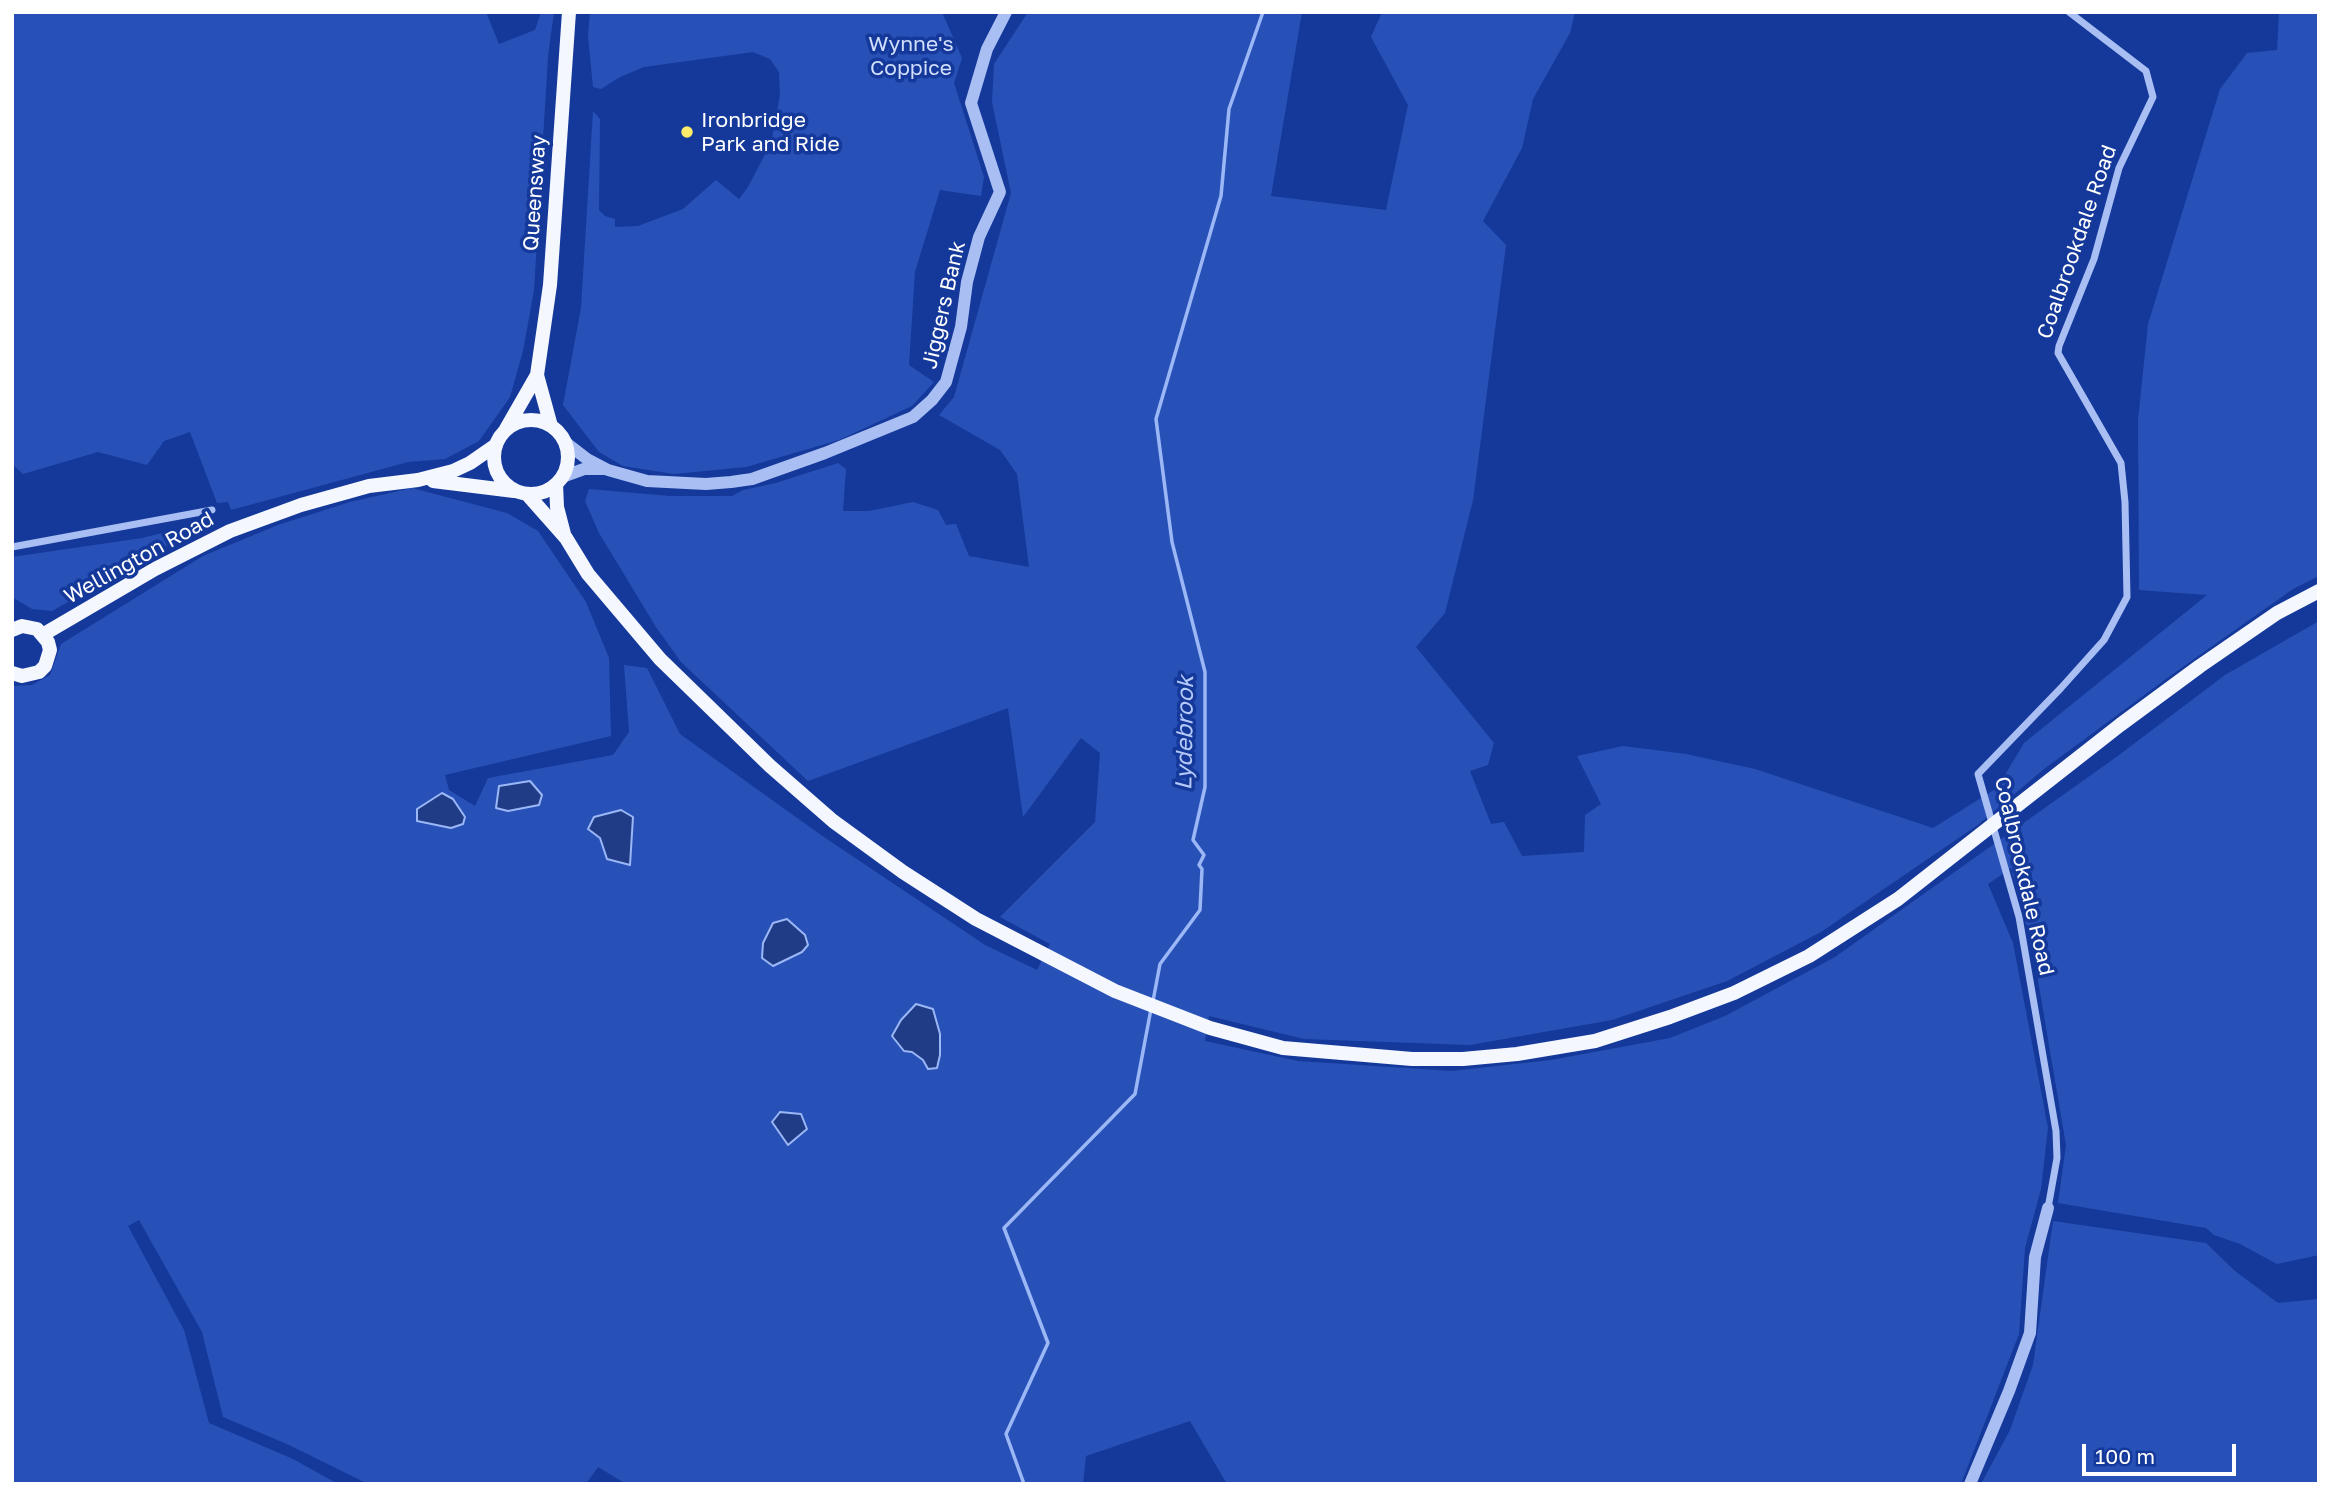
<!DOCTYPE html>
<html>
<head>
<meta charset="utf-8">
<style>
  body { margin:0 }
  #map { position:relative; width:2331px; height:1496px; overflow:hidden; background:#15399a; font-family:"Golos Text",sans-serif }
  canvas { display:block }
  .frame { position:absolute; inset:0; border:14px solid #fff; pointer-events:none }
  .scale { position:absolute; left:2082px; top:1444px; width:154px; height:32px; box-sizing:border-box; border:4px solid #fff; border-top:0; padding-left:9px; font-size:21px; line-height:24px; white-space:nowrap; color:#fff; -webkit-text-stroke:5px #15399a; paint-order:stroke }
</style>
</head>
<body>
<div id="map">
<canvas width="2331" height="1496"></canvas>
<div class="frame"></div>
<div class="scale">100 m</div>
</div>
<script>
const context = document.querySelector('canvas').getContext('2d');
context.lineJoin = 'round';
function fillPath(path, color) {
  context.fillStyle = color;
  context.fill(path, 'evenodd');
}
function toPath(rows) {
  const path = new Path2D();
  for (const r of rows) {
    if (r.length === 3) {
      path.moveTo(r[0] + r[2], r[1]);
      path.arc(r[0], r[1], r[2], 0, 2 * Math.PI);
      continue;
    }
    path.moveTo(r[0], r[1]);
    for (let i = 2; i < r.length; i += 2) path.lineTo(r[i], r[i + 1]);
  }
  return path;
}
function trace(path, color, width, dash) {
  context.strokeStyle = color;
  context.lineWidth = width;
  context.lineCap = dash ? 'butt' : 'round';
  context.setLineDash(dash || []);
  context.stroke(path);
}
function label(font, color, halo, rows, align = 'center') {
  context.font = font + ' "Golos Text",sans-serif';
  context.lineWidth = 7;
  context.setLineDash([]);
  context.textBaseline = 'middle';
  context.strokeStyle = halo;
  context.fillStyle = color;
  for (const [text, x, y, turn = 0] of rows) {
    context.save();
    context.translate(x, y);
    context.rotate((+turn || 0) * Math.PI / 180);
    context.textAlign = isNaN(turn) ? turn : align;
    if (halo) context.strokeText(text, 0, 0);
    context.fillText(text, 0, 0);
    context.restore();
  }
}
const green = toPath([
  [12,12,486,12,499,44,535,30,541,12,554,12,548,56,534,290,523,351,510,397,479,441,445,459,408,462,231,510,228,502,217,503,190,432,164,441,147,465,98,452,23,474,12,464],
  [590,12,942,12,962,58,954,83,984,177,981,196,940,190,915,272,909,365,934,382,912,406,839,440,746,467,674,474,623,466,599,452,563,405,581,308,593,111,600,119,599,210,605,216,615,219,615,227,638,226,683,209,716,180,739,199,748,187,771,143,780,95,779,72,770,59,753,52,644,67,620,77,601,89,593,87,588,36],
  [1028,12,1302,12,1271,196,1386,210,1408,105,1371,37,1382,12,1575,12,1570,33,1533,99,1522,148,1483,221,1506,245,1473,500,1445,613,1416,647,1494,743,1488,765,1470,771,1491,824,1504,822,1522,856,1584,852,1585,815,1601,804,1577,756,1623,746,1686,754,1755,769,1933,828,1997,788,2024,743,2207,595,2139,590,2138,420,2148,324,2220,89,2247,53,2277,50,2279,12,2319,12,2319,576,2293,589,2170,676,2044,769,1979,824,1821,932,1727,981,1612,1020,1470,1045,1304,1039,1209,1016,1205,1041,1298,1061,1452,1071,1551,1060,1670,1038,1725,1016,1835,957,2115,758,2225,675,2319,621,2319,1255,2277,1264,2240,1244,2214,1235,2206,1228,2058,1203,2066,1145,2032,945,2011,868,1988,884,2013,943,2048,1128,2041,1189,2025,1248,2019,1334,1961,1484,1227,1484,1190,1421,1086,1456,1083,1484,626,1484,598,1467,586,1484,368,1484,289,1445,223,1417,202,1332,139,1220,128,1226,184,1330,209,1423,293,1459,338,1484,12,1484,12,686,32,685,50,675,61,644,203,556,278,525,350,502,412,488,507,513,538,531,586,602,609,658,611,736,445,775,449,790,475,806,488,778,613,755,629,732,624,665,647,668,680,734,821,835,985,945,1037,970,1050,944,1000,917,1095,822,1100,753,1081,738,1023,817,1008,708,808,781,681,662,656,627,599,533,585,501,589,489,670,496,732,496,743,490,776,483,838,463,846,469,843,511,869,511,913,502,938,510,946,525,956,524,969,556,1029,567,1017,474,1000,450,939,415,954,397,1011,193,992,102,994,64],
  [934,1009,940,1034,940,1055,923,1060,912,1052],
  [200,524,155,553,52,611,32,609,12,597,12,557,142,538],
  [2053,1221,2206,1243,2235,1271,2278,1303,2319,1299,2319,1484,1981,1484,2010,1430,2033,1365]
]);
const water = toPath([
  [530,781,542,795,539,805,508,811,496,808,499,786,530,781],
  [442,793,453,799,465,817,463,824,451,828,417,821,417,809,442,793],
  [621,810,633,817,630,865,607,859,600,838,588,829,594,817,621,810],
  [787,919,805,935,808,945,802,952,773,966,762,958,763,943,773,923,787,919],
  [916,1004,933,1009,940,1034,940,1055,937,1068,928,1069,923,1060,912,1052,904,1051,892,1036,901,1020,916,1004],
  [780,1112,801,1114,807,1129,788,1145,772,1122,780,1112]
]);
const stream = toPath([
  [1153,1001,1160,964,1200,910,1202,869,1199,865,1204,855,1193,840,1205,787,1205,672,1172,542,1156,419,1221,196,1229,109,1263,12],
  [1024,1484,1006,1434,1048,1343,1004,1228,1135,1094,1151,1009]
]);
const minor = toPath([
  [12,547,212,510],
  [2048,1208,2057,1158,2056,1131,2019,917,1978,774,2061,688,2104,640,2127,597,2125,502,2121,463,2058,353,2059,346,2094,259,2119,168,2153,97,2146,71,2069,12]
]);
const tertiary = toPath([
  [565,442,587,459,608,470,647,481,706,484,731,482,752,479,825,453,913,417,932,400,946,382,961,327,967,282,979,237,1000,192,971,103,987,49,1006,12],
  [562,477,584,469,604,469],
  [1970,1484,2009,1391,2030,1333,2035,1257,2048,1208]
]);
const primary = toPath([
  [537,375,551,426],
  [531,457,37],
  [506,429,537,375,550,285,569,12],
  [433,481,514,491],
  [556,484,557,507,564,534],
  [527,494,566,538,588,574,660,659,770,766,833,821,903,872,976,919,1115,991,1210,1028,1283,1048,1412,1059,1463,1059,1517,1054,1595,1041,1670,1017,1734,993,1809,956,1898,899,2120,725,2200,666,2277,613,2319,591],
  [12,630,22,626,37,629,48,642,50,650,45,666,39,672,22,676,12,673],
  [44,634,155,569,230,531,301,505,369,486,418,480,453,471,470,463,496,445]
]);
const markers = [
  [687,132,7,"#ffec6b"]
];
const parkNames = [
  ["Wynne's",911,44],
  ["Coppice",911,68]
];
const poiNames = [
  ["Ironbridge",701,120],
  ["Park and Ride",701,144]
];
const streetNames = [
  ["Queensway",535,193,-86],
  ["Coalbrookdale Road",2077,242,-71],
  ["Jiggers Bank",944,305,-77],
  ["Wellington Road",139,558,-29],
  ["Coalbrookdale Road",2024,876,77]
];
const waterNames = [
  ["Lydebrook",1185,733,-89]
];
fillPath(green, '#2851b8');
fillPath(water, '#213c87');
trace(water, '#9bb7f6', 2);
trace(stream, '#9bb7f6', 3.5);
trace(minor, '#a9bef3', 7);
trace(tertiary, '#a9bef3', 12);
trace(primary, '#f5f7ff', 14);
for (const [x, y, r, color] of markers) {
  const dot = new Path2D();
  dot.arc(x, y, r, 0, 2 * Math.PI);
  context.fillStyle = color;
  context.fill(dot);
  trace(dot, '#15399a', 2.5);
}
label('21px', '#d1defd', '#15399a', parkNames);
label('21px', '#fff', '#15399a', poiNames, 'left');
label('21px', '#fff', '#15399a', streetNames);
label('italic 23px', '#b6caf9', '#15399a', waterNames);
</script>
</body>
</html>
